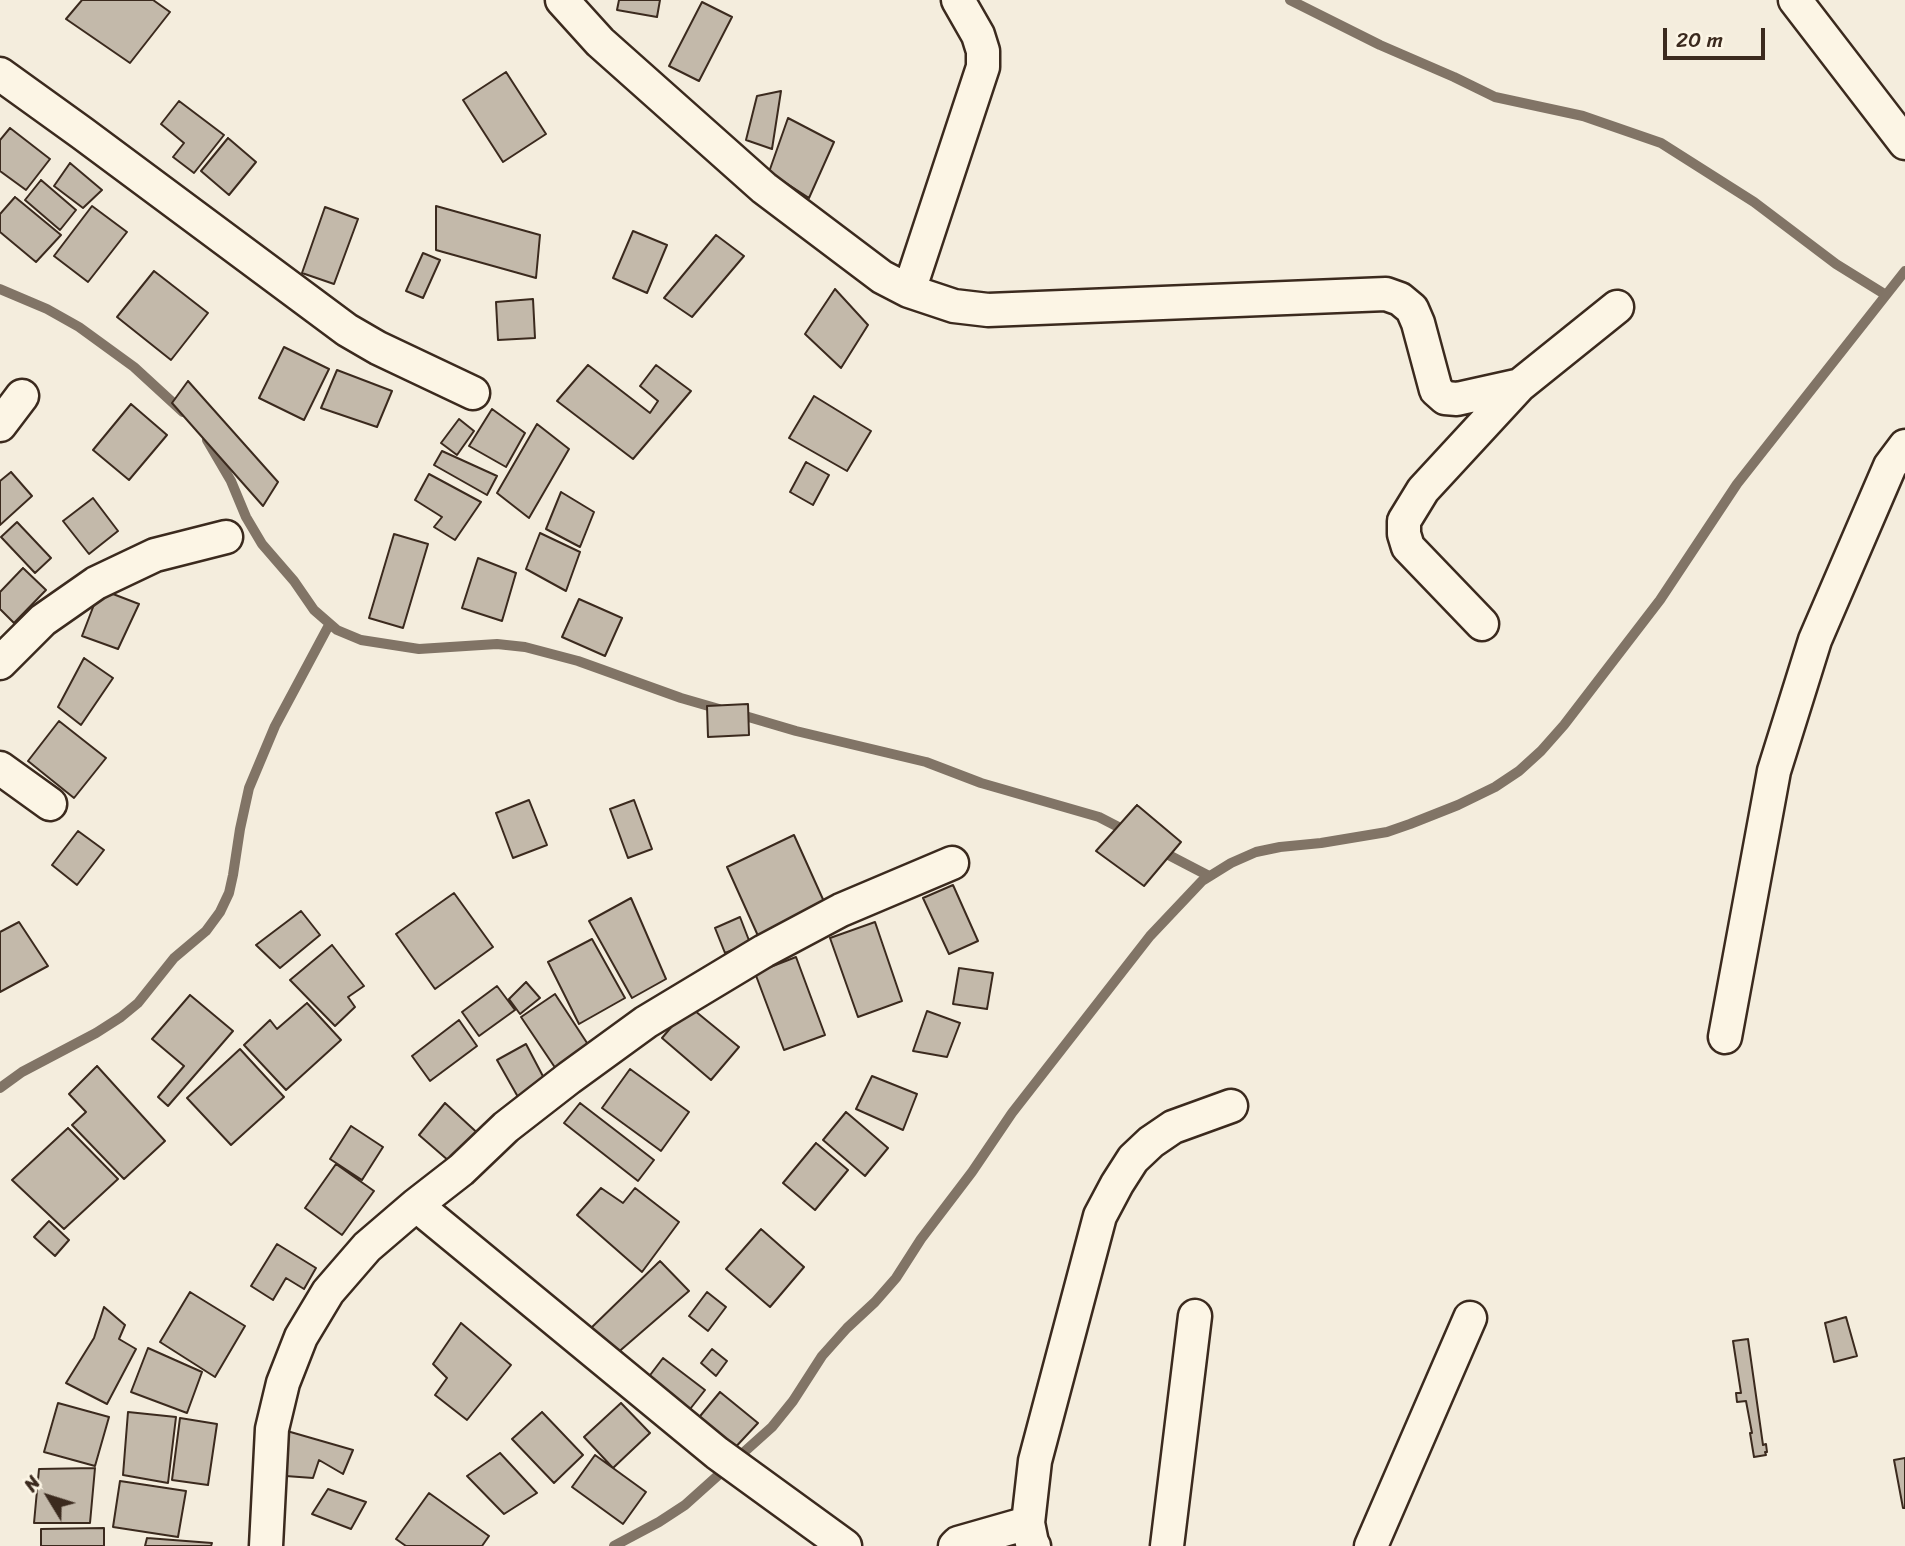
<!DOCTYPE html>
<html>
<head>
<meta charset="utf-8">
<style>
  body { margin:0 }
  #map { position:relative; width:1905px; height:1546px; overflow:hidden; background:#f4eddd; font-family:Sriracha,sans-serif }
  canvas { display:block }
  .north { position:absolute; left:14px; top:1462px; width:70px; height:70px; -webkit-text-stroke:5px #fcf5e5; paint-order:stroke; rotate:308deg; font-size:19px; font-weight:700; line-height:28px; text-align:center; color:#3b2a1e }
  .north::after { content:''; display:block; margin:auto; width:24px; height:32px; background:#3b2a1e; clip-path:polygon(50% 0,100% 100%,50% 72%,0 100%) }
  .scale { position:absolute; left:1663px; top:28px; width:102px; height:32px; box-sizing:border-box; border:4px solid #3b2a1e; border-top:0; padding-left:9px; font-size:21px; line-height:24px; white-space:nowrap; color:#3b2a1e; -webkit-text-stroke:5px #fcf5e5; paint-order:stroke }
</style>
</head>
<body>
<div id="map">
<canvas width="1905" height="1546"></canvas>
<div class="north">N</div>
<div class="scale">20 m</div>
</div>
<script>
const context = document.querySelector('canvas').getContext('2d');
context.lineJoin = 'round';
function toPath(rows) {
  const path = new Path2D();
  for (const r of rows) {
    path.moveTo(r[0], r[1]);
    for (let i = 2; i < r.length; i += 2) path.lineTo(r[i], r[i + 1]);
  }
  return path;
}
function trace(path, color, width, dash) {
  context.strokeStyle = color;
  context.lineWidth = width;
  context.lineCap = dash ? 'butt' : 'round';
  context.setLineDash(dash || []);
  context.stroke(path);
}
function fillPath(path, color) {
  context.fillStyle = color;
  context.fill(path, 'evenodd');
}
const stream = toPath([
  [1290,0,1380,45,1454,77,1495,97,1583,116,1661,143,1754,202,1836,264,1886,295],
  [0,289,47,309,79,327,134,367,183,412],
  [207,440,231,481,246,517,262,544,294,581,314,610,337,630,361,640,419,649,497,644,525,647,578,661,681,698,719,709],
  [735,713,796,731,926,762,981,783,1099,817,1130,833],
  [1159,850,1209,876],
  [0,1088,22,1072,96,1033,121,1017,138,1003,174,958,206,931,220,912,229,893,233,875,240,829,249,788,275,726,329,625],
  [614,1546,659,1522,685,1505,772,1427,793,1401,822,1356,847,1328,875,1302,896,1278,921,1239,972,1172,1012,1113,1150,936,1202,881,1231,863,1256,852,1280,847,1321,843,1387,832,1410,824,1458,805,1495,787,1519,771,1541,751,1564,725,1660,600,1737,484,1905,271]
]);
const building = toPath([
  [82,0,153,0,170,12,130,63,66,19,82,0],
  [619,0,660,0,657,17,617,10,619,0],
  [702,2,732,17,699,81,669,66,702,2],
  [506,72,546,134,503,162,463,100,506,72],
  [781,91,772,149,746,140,757,96,781,91],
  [179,101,224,135,194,173,173,157,184,143,161,124,179,101],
  [788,118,834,142,809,198,769,172,788,118],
  [10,128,50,159,26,190,0,171,0,140,10,128],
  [228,138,256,162,229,195,201,171,228,138],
  [70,163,102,190,83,208,54,186,70,163],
  [41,180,76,210,60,230,25,200,41,180],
  [15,197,61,235,36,262,0,232,0,214,15,197],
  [92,206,127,232,88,282,54,256,92,206],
  [436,206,540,235,536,278,436,250,436,206],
  [325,207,358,219,334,284,302,273,325,207],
  [633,231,667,245,647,293,613,278,633,231],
  [716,235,744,256,692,317,664,298,716,235],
  [423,253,440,260,423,298,406,291,423,253],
  [154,271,208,313,171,360,117,317,154,271],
  [835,289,868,325,841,368,805,334,835,289],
  [533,299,535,338,498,340,496,302,533,299],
  [284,347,329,369,304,420,259,398,284,347],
  [588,365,650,413,658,401,640,386,656,365,691,391,633,459,557,401,588,365],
  [337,370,392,391,377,427,321,408,337,370],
  [188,381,278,482,263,506,172,403,188,381],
  [814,396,871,431,847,471,789,438,814,396],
  [131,404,167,435,129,480,93,450,131,404],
  [492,409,525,433,506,467,469,446,492,409],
  [459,419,474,431,457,455,441,443,459,419],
  [537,424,569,449,529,518,497,493,537,424],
  [442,451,497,476,487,495,434,465,442,451],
  [806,462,829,475,813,505,790,492,806,462],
  [11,472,32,496,0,525,0,481,11,472],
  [429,474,481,502,455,540,434,527,442,517,415,500,429,474],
  [561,492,594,512,580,547,546,529,561,492],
  [93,498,118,531,89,554,63,521,93,498],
  [17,522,51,558,35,573,1,537,17,522],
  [540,533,580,552,566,591,526,569,540,533],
  [394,534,428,544,403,628,369,618,394,534],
  [478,558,516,573,502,621,462,608,478,558],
  [23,568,46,590,14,623,0,609,0,592,23,568],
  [100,589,139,604,118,649,82,636,100,589],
  [579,599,622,618,605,656,562,637,579,599],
  [84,658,113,678,81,725,58,707,84,658],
  [748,704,749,735,708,737,707,706,748,704],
  [59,721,106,758,74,798,28,761,59,721],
  [529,800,547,845,513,858,496,813,529,800],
  [634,800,652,849,628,858,610,809,634,800],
  [1137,805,1181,842,1144,886,1096,851,1137,805],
  [78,831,104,850,77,885,52,865,78,831],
  [794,835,826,906,759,938,727,867,794,835],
  [953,885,978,941,949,954,923,898,953,885],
  [454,893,493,947,435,989,396,934,454,893],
  [631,898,666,979,632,998,589,921,631,898],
  [301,911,320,935,280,968,256,945,301,911],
  [740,917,750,943,725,953,715,928,740,917],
  [19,922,48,966,0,992,0,932,19,922],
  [875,922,902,1001,858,1017,830,938,875,922],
  [592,939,625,998,579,1024,548,962,592,939],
  [332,945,364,986,348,997,355,1007,335,1026,290,980,332,945],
  [796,957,825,1035,784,1050,755,973,796,957],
  [959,968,993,973,987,1009,953,1004,959,968],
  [526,982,540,998,520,1014,509,999,526,982],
  [497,986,515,1010,479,1036,462,1012,497,986],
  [555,994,591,1049,560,1075,521,1017,555,994],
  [190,995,233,1031,168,1106,158,1097,184,1066,152,1039,190,995],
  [307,1003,341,1040,286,1090,244,1045,270,1020,277,1029,307,1003],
  [689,1006,739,1047,711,1080,662,1038,689,1006],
  [927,1011,960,1023,947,1057,913,1051,927,1011],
  [459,1020,477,1046,430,1081,412,1056,459,1020],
  [526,1044,546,1082,518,1097,497,1060,526,1044],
  [240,1049,284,1097,231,1145,187,1098,240,1049],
  [97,1066,165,1141,124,1179,72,1125,86,1112,69,1094,97,1066],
  [630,1069,689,1112,661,1151,602,1108,630,1069],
  [872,1076,917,1094,903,1130,856,1109,872,1076],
  [445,1103,484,1139,457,1168,419,1135,445,1103],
  [580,1103,654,1160,638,1181,564,1123,580,1103],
  [846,1112,888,1148,865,1176,823,1140,846,1112],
  [351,1126,383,1147,362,1180,330,1159,351,1126],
  [68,1128,118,1179,64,1229,12,1180,68,1128],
  [816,1143,848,1170,815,1210,783,1183,816,1143],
  [336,1164,374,1191,342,1235,305,1208,336,1164],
  [601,1188,623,1203,635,1188,679,1222,642,1272,577,1215,601,1188],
  [49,1221,69,1240,55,1256,34,1237,49,1221],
  [761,1229,804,1267,770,1307,726,1269,761,1229],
  [277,1244,316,1268,304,1289,286,1278,273,1300,251,1286,277,1244],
  [660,1261,689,1291,615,1355,591,1328,660,1261],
  [190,1292,245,1326,215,1377,160,1342,190,1292],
  [707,1292,726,1307,708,1331,689,1316,707,1292],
  [104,1307,125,1325,119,1339,136,1349,107,1404,66,1383,94,1338,104,1307],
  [1846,1317,1857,1356,1834,1362,1825,1323,1846,1317],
  [461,1323,511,1365,467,1420,435,1395,447,1378,433,1364,461,1323],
  [1748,1339,1763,1445,1766,1444,1767,1452,1765,1452,1766,1455,1754,1457,1750,1433,1752,1433,1746,1401,1737,1402,1736,1393,1741,1393,1733,1341,1748,1339],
  [148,1348,202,1372,187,1413,131,1392,148,1348],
  [712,1349,727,1361,716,1376,701,1363,712,1349],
  [663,1358,705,1390,676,1427,635,1395,663,1358],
  [720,1392,758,1423,731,1452,696,1421,720,1392],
  [58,1403,109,1417,95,1466,44,1452,58,1403],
  [621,1403,650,1433,613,1468,584,1437,621,1403],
  [128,1412,176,1417,168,1483,123,1475,128,1412],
  [542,1412,583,1455,554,1483,512,1439,542,1412],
  [180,1418,217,1424,208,1485,172,1480,180,1418],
  [287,1431,353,1450,343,1474,319,1460,313,1478,272,1475,287,1431],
  [500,1453,537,1493,504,1514,467,1476,500,1453],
  [595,1455,646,1492,623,1524,572,1487,595,1455],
  [1905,1458,1905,1508,1903,1508,1894,1460,1905,1458],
  [95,1468,90,1523,34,1523,39,1469,95,1468],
  [120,1481,186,1491,178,1537,113,1527,120,1481],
  [328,1489,366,1502,351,1529,312,1514,328,1489],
  [429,1493,489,1536,482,1546,406,1546,396,1539,429,1493],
  [104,1528,104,1546,41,1546,41,1529,104,1528],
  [147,1538,212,1543,211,1546,145,1546,147,1538]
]);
const minor = toPath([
  [562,0,600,42,764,188,882,277,909,291,954,306,988,310,1386,294,1400,299,1412,309,1418,323,1436,390,1445,398,1457,399,1520,385],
  [1795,0,1905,143],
  [0,74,82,133,347,330,378,348,473,393],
  [909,291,983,67,983,51,978,35,958,0],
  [0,425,22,396],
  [1482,624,1408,547,1404,534,1404,521,1423,490,1520,385,1617,307],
  [0,663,43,620,96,583,155,555,226,537],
  [0,768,50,804],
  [1725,1037,1774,771,1815,640,1890,466,1905,446],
  [416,1205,717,1453,845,1546],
  [266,1546,272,1429,283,1383,301,1337,328,1292,367,1247,416,1205,461,1170,506,1127,569,1078,646,1022,764,951,841,910,952,863],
  [955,1546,958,1543,1028,1523],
  [1034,1546,1032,1543,1028,1523,1035,1461,1100,1216,1117,1184,1133,1159,1151,1142,1173,1127,1231,1106],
  [1167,1546,1195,1316],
  [1371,1546,1470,1318]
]);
trace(stream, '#817466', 10);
fillPath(building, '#c3b9aa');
trace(building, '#3b2a1e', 2);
trace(minor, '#3b2a1e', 37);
trace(minor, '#fcf5e5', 32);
</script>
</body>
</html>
